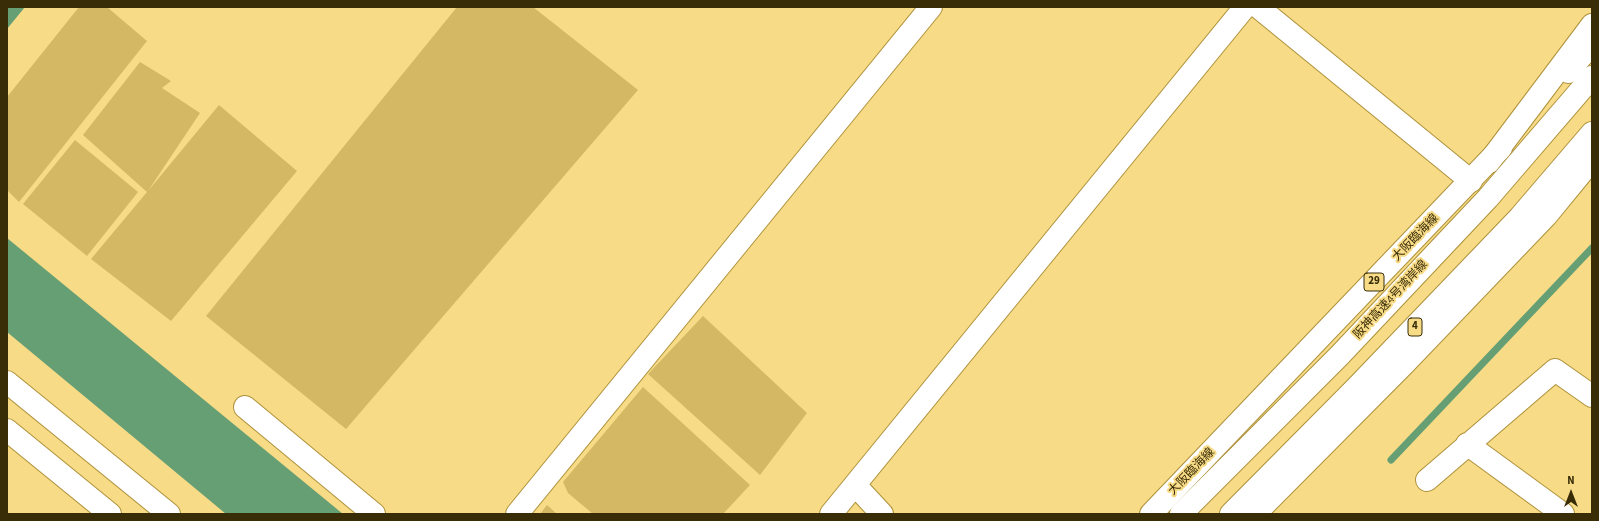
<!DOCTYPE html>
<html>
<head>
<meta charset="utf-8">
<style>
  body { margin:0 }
  #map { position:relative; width:1599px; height:521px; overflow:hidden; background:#f8db86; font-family:"Source Sans 3",sans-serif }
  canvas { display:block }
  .frame { position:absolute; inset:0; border:8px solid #392d08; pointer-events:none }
  .north { position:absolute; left:1551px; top:473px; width:40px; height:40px; -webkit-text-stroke:3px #f8db86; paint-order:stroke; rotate:0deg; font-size:11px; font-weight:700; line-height:16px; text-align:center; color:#392d08 }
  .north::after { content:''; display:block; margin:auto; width:14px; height:18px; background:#392d08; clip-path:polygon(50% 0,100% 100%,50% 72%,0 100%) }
</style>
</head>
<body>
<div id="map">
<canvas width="1599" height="521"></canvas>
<div class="frame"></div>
<div class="north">N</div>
</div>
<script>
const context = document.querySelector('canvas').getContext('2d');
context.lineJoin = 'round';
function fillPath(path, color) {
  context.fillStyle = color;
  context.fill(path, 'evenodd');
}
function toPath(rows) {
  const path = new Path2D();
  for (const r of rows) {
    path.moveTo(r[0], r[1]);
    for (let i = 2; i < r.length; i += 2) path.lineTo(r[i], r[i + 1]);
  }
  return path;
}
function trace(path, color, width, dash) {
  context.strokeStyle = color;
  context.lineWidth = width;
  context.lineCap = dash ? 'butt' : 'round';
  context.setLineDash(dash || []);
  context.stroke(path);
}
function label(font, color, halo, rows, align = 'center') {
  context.font = font + ' "Source Sans 3","Noto Sans JP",sans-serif';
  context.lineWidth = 4;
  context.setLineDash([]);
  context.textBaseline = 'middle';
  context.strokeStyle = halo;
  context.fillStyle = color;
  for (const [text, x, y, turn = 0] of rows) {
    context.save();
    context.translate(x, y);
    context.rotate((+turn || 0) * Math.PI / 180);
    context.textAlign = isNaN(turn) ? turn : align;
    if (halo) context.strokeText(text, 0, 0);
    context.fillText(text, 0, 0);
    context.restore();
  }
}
const water = toPath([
  [7,7,25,7,7,29],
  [7,238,343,514,226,514,7,332]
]);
const stream = toPath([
  [1391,460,1592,248]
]);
const building = toPath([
  [79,7,107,7,147,41,19,202,7,190,7,97],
  [457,7,533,7,638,90,346,429,206,316],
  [140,62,171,81,162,88,200,113,148,191,219,105,297,171,171,321,91,259,147,192,83,135],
  [75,140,138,192,87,256,23,204],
  [703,316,807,413,760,475,648,374],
  [643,387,750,485,723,514,593,514,568,493,563,482],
  [547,505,557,514,540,514]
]);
const street = toPath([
  [1258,7,1471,181],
  [245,407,374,514],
  [1467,444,1563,514],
  [1427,480,1555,370,1592,396],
  [855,485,882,514],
  [517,514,931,7],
  [831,514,1245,7]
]);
const secondary = toPath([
  [7,382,169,514],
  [7,430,110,514]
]);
const primary = toPath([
  [1568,72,1592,44],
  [1151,514,1501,148],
  [1255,514,1405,363,1546,216,1592,160]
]);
const highway = toPath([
  [1489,162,1592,25],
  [1181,514,1339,356,1488,198,1592,77],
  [1231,514,1356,388,1520,217,1592,133]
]);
const shields = [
  [1374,282,20],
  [1415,327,14]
];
const shieldNames = [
  ["29",1374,282],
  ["4",1415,327]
];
const streetNames = [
  ["大阪臨海線",1416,238,-46],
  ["阪神高速4号湾岸線",1391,300,-47],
  ["大阪臨海線",1192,472,-46]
];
fillPath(water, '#669f74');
trace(stream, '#669f74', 7);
fillPath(building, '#d4b863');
trace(street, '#ad913b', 24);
trace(secondary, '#ad913b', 24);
trace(primary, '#ad913b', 24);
trace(highway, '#ad913b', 24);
trace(street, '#fff', 22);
trace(secondary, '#fff', 22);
trace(primary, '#fff', 22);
trace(highway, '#fff', 22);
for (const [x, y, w] of shields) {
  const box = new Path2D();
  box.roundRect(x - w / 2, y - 9, w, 18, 3);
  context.fillStyle = '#f8db86';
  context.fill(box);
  trace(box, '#392d08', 1);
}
label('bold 11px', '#392d08', null, shieldNames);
label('12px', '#392d08', '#f8db86', streetNames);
</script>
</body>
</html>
